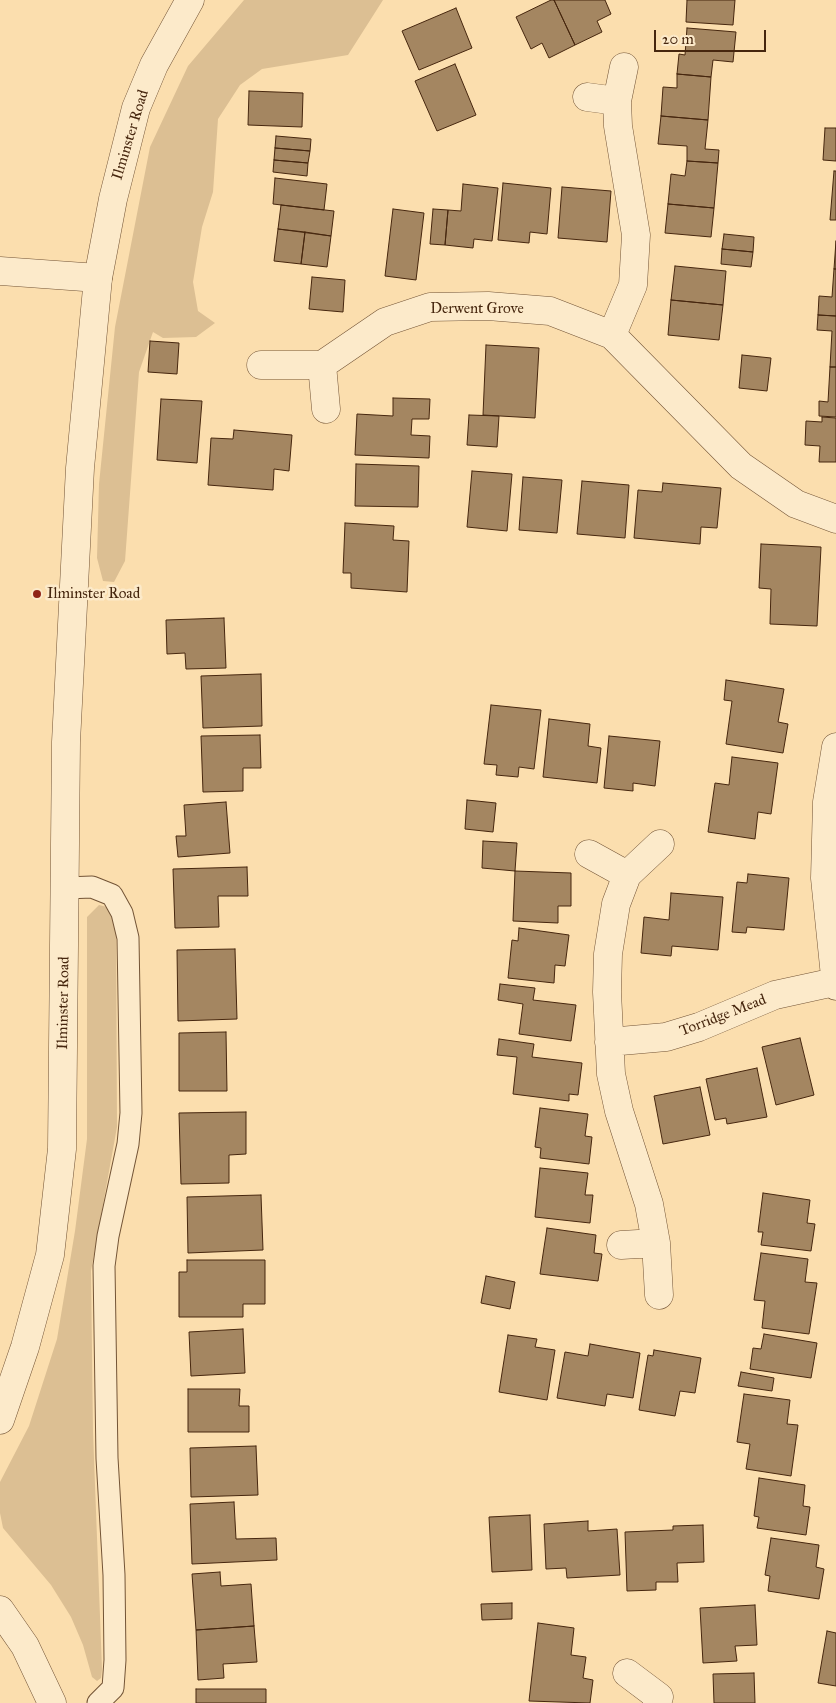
<!DOCTYPE html>
<html>
<head>
<meta charset="utf-8">
<style>
  body { margin:0 }
  #map { position:relative; width:836px; height:1703px; overflow:hidden; background:#fbdeae; font-family:"IM FELL Great Primer",serif }
  canvas { display:block }
  .scale { position:absolute; left:654px; top:30px; width:112px; height:22px; box-sizing:border-box; border:2px solid #46260e; border-top:0; padding-left:6px; font-size:15px; line-height:18px; white-space:nowrap; color:#46260e; -webkit-text-stroke:4px #fceaca; paint-order:stroke }
</style>
</head>
<body>
<div id="map">
<canvas width="836" height="1703"></canvas>
<div class="scale">20 m</div>
</div>
<script>
const context = document.querySelector('canvas').getContext('2d');
context.lineJoin = 'round';
function fillPath(path, color) {
  context.fillStyle = color;
  context.fill(path, 'evenodd');
}
function toPath(rows) {
  const path = new Path2D();
  for (const r of rows) {
    path.moveTo(r[0], r[1]);
    for (let i = 2; i < r.length; i += 2) path.lineTo(r[i], r[i + 1]);
  }
  return path;
}
function trace(path, color, width, dash) {
  context.strokeStyle = color;
  context.lineWidth = width;
  context.lineCap = dash ? 'butt' : 'round';
  context.setLineDash(dash || []);
  context.stroke(path);
}
function label(font, color, halo, rows, align = 'center') {
  context.font = font + ' "IM FELL Great Primer",serif';
  context.lineWidth = 5;
  context.setLineDash([]);
  context.textBaseline = 'middle';
  context.strokeStyle = halo;
  context.fillStyle = color;
  for (const [text, x, y, turn = 0] of rows) {
    context.save();
    context.translate(x, y);
    context.rotate((+turn || 0) * Math.PI / 180);
    context.textAlign = isNaN(turn) ? turn : align;
    if (halo) context.strokeText(text, 0, 0);
    context.fillText(text, 0, 0);
    context.restore();
  }
}
const green = toPath([
  [244,0,383,0,348,55,262,69,240,85,218,119,213,192,202,227,193,282,198,311,215,323,196,337,163,338,153,332,139,372,125,561,114,582,103,581,97,558,99,484,115,327,150,147,188,66],
  [99,905,111,908,116,915,117,1127,91,1271,93,1432,102,1669,101,1678,97,1681,92,1677,83,1645,71,1617,51,1585,3,1528,0,1513,0,1482,29,1426,57,1339,75,1231,87,1139,87,917]
]);
const building = toPath([
  [551,0,554,0,575,45,549,58,542,43,531,49,516,17,551,0],
  [554,0,605,0,611,14,597,21,602,32,575,45,554,0],
  [687,0,735,0,733,25,686,22,687,0],
  [456,8,472,48,419,70,402,31,456,8],
  [687,28,736,32,733,62,713,60,711,77,677,74,679,54,685,55,687,28],
  [455,64,476,115,437,131,415,81,455,64],
  [677,74,711,77,708,120,661,116,663,87,677,88,677,74],
  [249,91,303,93,302,127,248,125,249,91],
  [661,116,708,120,705,149,719,150,718,163,687,161,687,146,658,144,661,116],
  [825,128,836,128,836,161,823,160,825,128],
  [276,136,311,139,310,151,275,148,276,136],
  [275,148,310,151,308,163,274,160,275,148],
  [274,160,308,163,307,176,273,172,274,160],
  [687,161,718,163,714,208,668,204,671,174,685,176,687,161],
  [834,171,836,171,836,220,830,220,834,171],
  [275,178,327,184,324,210,273,204,275,178],
  [503,183,551,188,547,234,530,232,529,243,498,240,503,183],
  [463,184,498,188,492,241,474,239,473,248,445,245,448,210,461,211,463,184],
  [562,187,611,191,607,242,558,238,562,187],
  [668,204,714,208,711,237,665,233,668,204],
  [281,205,334,211,331,236,278,229,281,205],
  [393,209,424,213,416,280,385,276,393,209],
  [433,209,448,210,445,245,430,244,433,209],
  [278,229,305,232,301,264,274,261,278,229],
  [305,232,331,236,327,267,301,264,305,232],
  [724,234,754,237,753,252,722,249,724,234],
  [836,241,836,269,834,269,836,241],
  [722,249,753,252,751,267,721,264,722,249],
  [675,266,726,271,723,305,671,300,675,266],
  [834,269,836,269,836,316,818,315,819,296,832,297,834,269],
  [312,277,345,280,343,312,309,309,312,277],
  [671,300,723,305,719,340,668,335,671,300],
  [818,315,836,316,836,367,830,367,832,331,817,330,818,315],
  [150,341,179,343,177,374,148,372,150,341],
  [486,345,539,348,535,418,483,415,486,345],
  [742,355,771,358,767,391,739,388,742,355],
  [830,367,836,367,836,417,819,416,819,401,828,402,830,367],
  [393,398,430,399,429,419,412,419,411,435,430,436,429,458,355,455,357,414,393,416,393,398],
  [161,399,202,401,197,463,157,460,161,399],
  [469,415,499,416,497,447,467,445,469,415],
  [822,417,836,418,836,462,819,462,820,446,805,445,806,421,822,422,822,417],
  [234,430,292,435,289,471,274,469,273,490,208,485,211,438,233,439,234,430],
  [356,464,419,466,418,507,355,506,356,464],
  [472,471,512,474,507,531,467,527,472,471],
  [523,477,562,480,557,533,519,530,523,477],
  [582,481,629,485,625,538,577,534,582,481],
  [663,483,721,488,717,528,701,527,700,544,634,538,638,490,662,492,663,483],
  [345,523,394,526,393,540,409,541,407,592,351,588,351,573,343,573,345,523],
  [761,544,821,547,817,626,770,624,771,589,759,588,761,544],
  [224,618,226,668,186,669,185,653,167,654,166,620,224,618],
  [261,674,262,726,203,728,201,676,261,674],
  [726,680,784,689,778,722,788,724,783,753,726,744,732,701,724,700,726,680],
  [491,705,541,710,534,769,519,767,518,777,496,775,497,765,484,764,491,705],
  [549,719,590,724,588,746,601,748,597,783,543,777,549,719],
  [260,735,261,768,243,768,243,791,203,792,201,736,260,735],
  [609,736,660,741,655,786,633,783,633,791,604,788,609,736],
  [732,757,778,763,771,814,758,812,755,839,708,832,715,783,729,785,732,757],
  [467,800,496,803,493,832,465,829,467,800],
  [226,802,230,853,178,857,176,836,186,836,184,805,226,802],
  [483,841,517,843,515,871,482,868,483,841],
  [247,867,248,896,218,896,219,927,175,928,173,869,247,867],
  [515,871,571,873,571,906,558,906,558,923,513,921,515,871],
  [748,874,789,878,784,930,747,927,746,933,732,932,737,882,747,883,748,874],
  [671,893,723,897,718,950,672,946,671,956,641,953,644,917,669,920,671,893],
  [519,928,569,935,565,966,555,965,554,983,508,978,512,940,518,941,519,928],
  [235,949,237,1019,178,1021,177,950,235,949],
  [500,984,535,988,533,1000,576,1005,571,1041,519,1034,523,1004,498,1000,500,984],
  [226,1032,227,1091,179,1091,179,1033,226,1032],
  [800,1038,814,1095,776,1105,762,1047,800,1038],
  [499,1039,534,1044,532,1057,582,1063,578,1095,569,1094,569,1101,513,1094,517,1057,497,1055,499,1039],
  [757,1068,767,1117,727,1124,726,1118,715,1120,706,1079,757,1068],
  [700,1087,710,1135,663,1144,654,1096,700,1087],
  [540,1108,588,1114,585,1136,592,1137,589,1164,540,1158,541,1148,535,1147,540,1108],
  [246,1112,246,1154,229,1155,229,1183,181,1184,179,1113,246,1112],
  [540,1168,588,1173,585,1195,593,1195,590,1223,535,1217,540,1168],
  [763,1193,810,1200,807,1223,815,1224,811,1251,761,1245,763,1232,758,1232,763,1193],
  [261,1195,263,1250,188,1253,187,1197,261,1195],
  [547,1228,596,1235,594,1253,602,1254,598,1281,540,1274,547,1228],
  [761,1253,808,1259,805,1282,817,1283,809,1334,762,1328,765,1301,754,1300,761,1253],
  [187,1260,265,1260,265,1304,243,1304,243,1317,179,1317,179,1272,187,1272,187,1260],
  [486,1276,515,1282,510,1309,481,1303,486,1276],
  [243,1329,245,1373,191,1376,189,1332,243,1329],
  [764,1334,817,1343,811,1378,750,1369,753,1348,761,1349,764,1334],
  [508,1335,537,1339,535,1347,555,1350,547,1400,499,1392,508,1335],
  [590,1344,640,1353,633,1398,607,1394,605,1406,557,1398,565,1352,588,1356,590,1344],
  [654,1350,701,1358,695,1393,680,1391,675,1416,639,1410,648,1355,653,1356,654,1350],
  [741,1372,774,1378,772,1391,738,1386,741,1372],
  [188,1389,240,1389,239,1406,249,1406,249,1432,188,1432,188,1389],
  [744,1394,790,1400,787,1424,798,1425,791,1476,746,1469,750,1444,737,1442,744,1394],
  [256,1446,258,1495,191,1497,190,1448,256,1446],
  [759,1478,805,1485,803,1506,810,1507,806,1535,757,1528,759,1517,754,1516,759,1478],
  [234,1502,236,1539,276,1538,277,1560,192,1564,190,1504,234,1502],
  [530,1515,532,1570,492,1572,489,1517,530,1515],
  [588,1521,588,1531,617,1529,620,1575,567,1578,566,1568,546,1569,544,1524,588,1521],
  [703,1525,704,1562,677,1563,678,1582,656,1582,656,1590,627,1591,625,1532,673,1530,673,1526,703,1525],
  [771,1538,819,1545,816,1567,824,1569,819,1599,768,1591,770,1576,765,1575,771,1538],
  [220,1572,221,1586,251,1584,254,1626,196,1630,192,1574,220,1572],
  [512,1603,512,1619,482,1620,481,1604,512,1603],
  [755,1605,757,1645,735,1646,737,1661,703,1663,700,1608,755,1605],
  [538,1623,574,1628,571,1655,586,1657,583,1678,593,1680,590,1703,529,1701,538,1623],
  [254,1626,257,1662,223,1664,224,1678,198,1680,196,1630,254,1626],
  [827,1631,836,1633,836,1686,818,1683,827,1631],
  [754,1673,755,1703,714,1703,713,1674,754,1673],
  [196,1689,266,1689,266,1703,196,1703,196,1689]
]);
const service = toPath([
  [65,888,92,887,112,895,122,913,128,938,131,1113,128,1144,108,1236,104,1266,107,1458,114,1575,115,1660,113,1688,98,1703]
]);
const minor = toPath([
  [587,97,617,101],
  [0,271,98,278],
  [612,335,633,285,636,235,618,126,617,101,624,67],
  [261,365,322,365],
  [326,409,322,365,385,322,430,307,488,306,550,311,612,335,741,466,796,504,836,519],
  [836,747,827,802,825,878,836,986],
  [589,854,627,875],
  [609,1042,666,1037,699,1027,775,995,835,982],
  [621,1245,656,1243],
  [659,1295,656,1243,649,1204,619,1111,611,1074,607,992,608,954,616,904,627,875,660,844],
  [627,1673,659,1697,657,1703]
]);
const tertiary = toPath([
  [0,1420,25,1347,50,1255,62,1149,66,742,80,468,98,278,113,199,136,108,154,65,190,0],
  [0,1610,25,1646,52,1703]
]);
const markers = [
  [37,594,5,"#8f2418"]
];
const streetNames = [
  ["Ilminster Road",131,135,-73],
  ["Derwent Grove",477,309],
  ["Ilminster Road",64,1003,-89],
  ["Torridge Mead",723,1016,-21]
];
const poiNames = [
  ["Ilminster Road",47,594]
];
fillPath(green, '#dcbf93');
fillPath(building, '#a48661');
trace(building, '#46260e', 1);
trace(service, '#735436', 23);
trace(minor, '#735436', 29);
trace(tertiary, '#735436', 29);
trace(service, '#fceaca', 21);
trace(minor, '#fceaca', 28);
trace(tertiary, '#fceaca', 28);
for (const [x, y, r, color] of markers) {
  const dot = new Path2D();
  dot.arc(x, y, r, 0, 2 * Math.PI);
  context.fillStyle = color;
  context.fill(dot);
  trace(dot, '#fceaca', 2);
}
label('15px', '#46260e', '#fceaca', streetNames);
label('15px', '#46260e', '#fceaca', poiNames, 'left');
</script>
</body>
</html>
